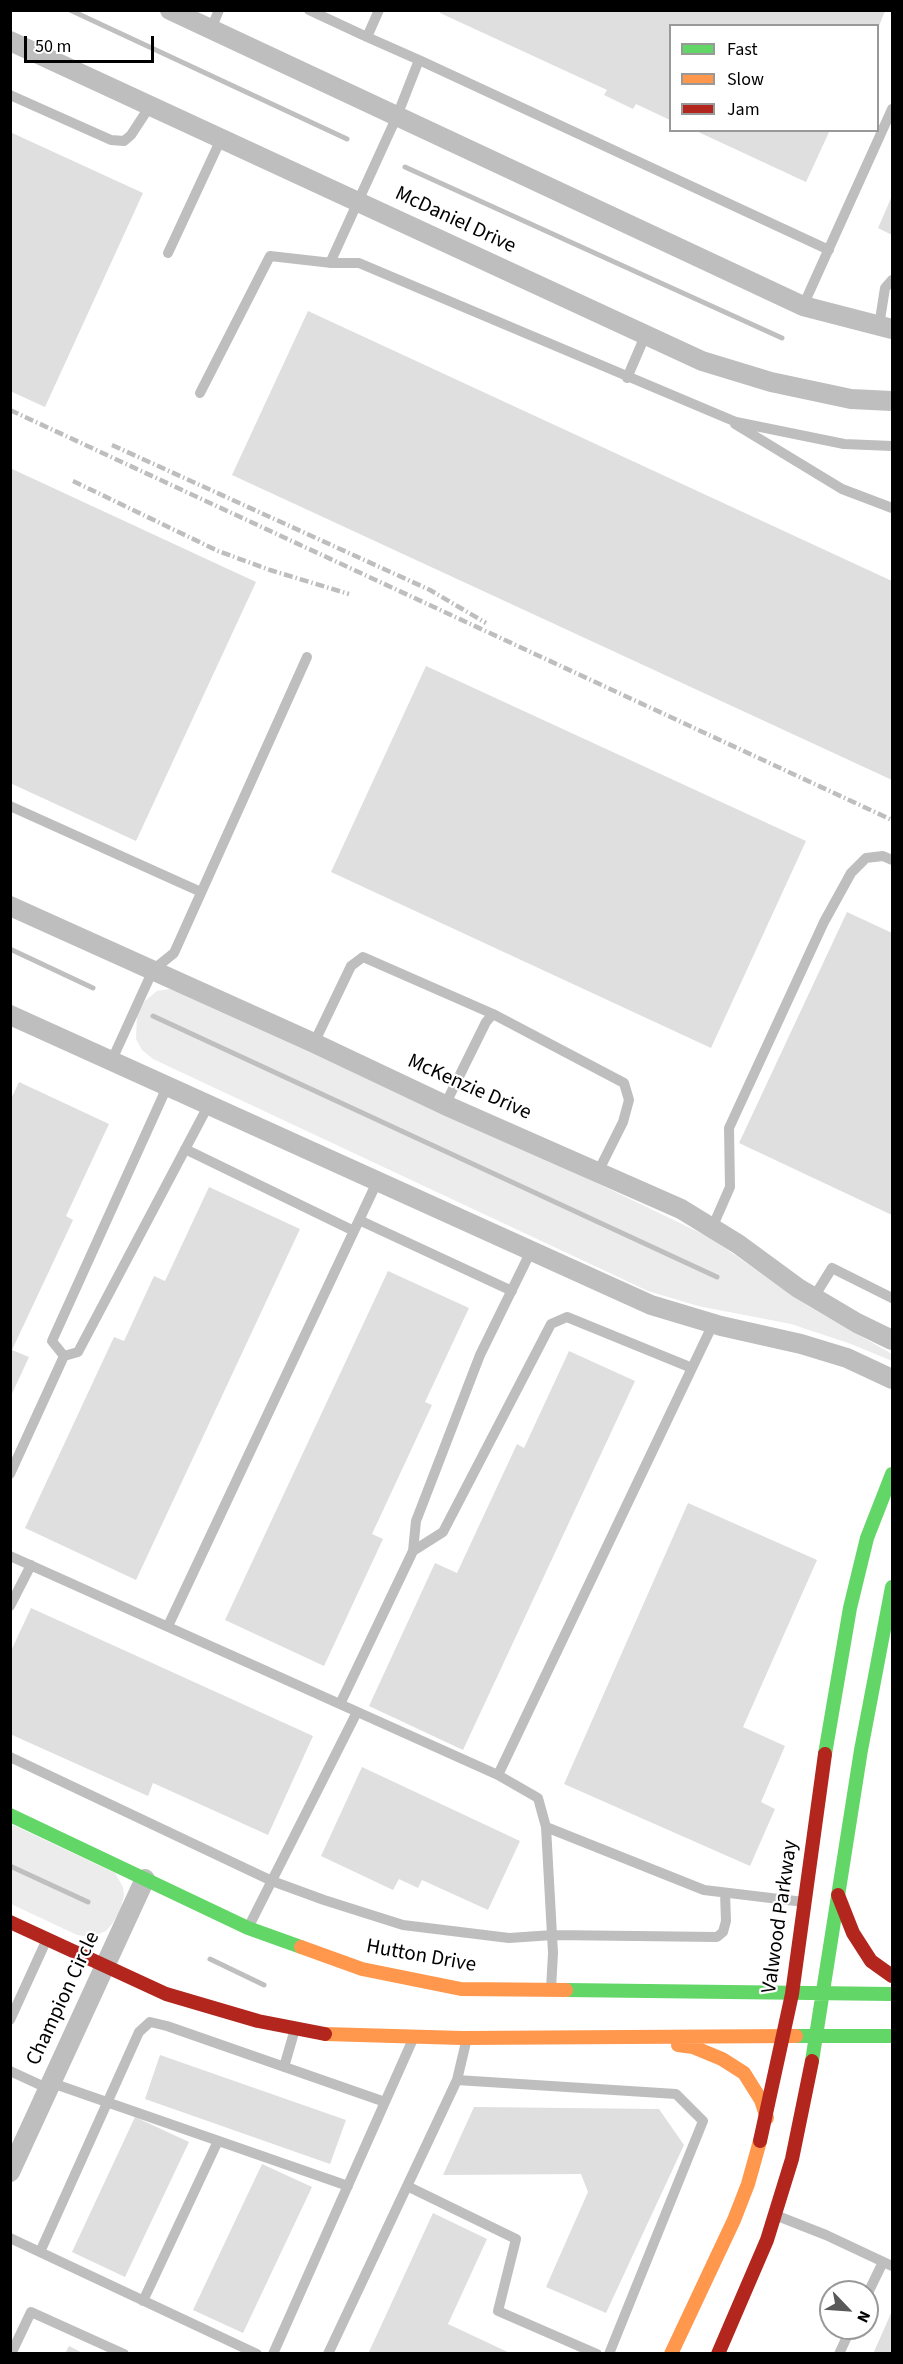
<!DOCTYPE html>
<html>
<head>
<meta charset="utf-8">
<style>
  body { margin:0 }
  #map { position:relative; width:903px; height:2364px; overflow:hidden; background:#fff; font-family:"Source Sans 3",sans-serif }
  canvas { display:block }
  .frame { position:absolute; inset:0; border:12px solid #000; pointer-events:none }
  .legend { position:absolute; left:669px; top:24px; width:210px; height:108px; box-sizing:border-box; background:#fff; border:2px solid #999; margin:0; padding:8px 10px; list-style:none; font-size:18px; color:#000 }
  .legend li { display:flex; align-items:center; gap:12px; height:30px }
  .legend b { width:30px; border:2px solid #999 }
  .north { position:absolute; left:819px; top:2280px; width:60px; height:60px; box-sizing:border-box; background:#fff; border:2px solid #999; border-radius:50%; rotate:115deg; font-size:16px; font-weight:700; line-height:24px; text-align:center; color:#000 }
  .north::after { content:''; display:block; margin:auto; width:21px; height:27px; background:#595959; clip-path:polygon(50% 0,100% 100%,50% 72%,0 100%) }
  .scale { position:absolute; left:24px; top:36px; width:130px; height:27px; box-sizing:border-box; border:3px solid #000; border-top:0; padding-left:8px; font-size:18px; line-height:21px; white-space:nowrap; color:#000; -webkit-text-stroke:4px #fff; paint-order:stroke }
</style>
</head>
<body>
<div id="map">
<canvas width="903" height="2364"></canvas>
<div class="frame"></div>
<ul class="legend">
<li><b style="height:8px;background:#63d668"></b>Fast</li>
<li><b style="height:8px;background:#ff974d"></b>Slow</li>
<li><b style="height:8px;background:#b3261e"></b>Jam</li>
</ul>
<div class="north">N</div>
<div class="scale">50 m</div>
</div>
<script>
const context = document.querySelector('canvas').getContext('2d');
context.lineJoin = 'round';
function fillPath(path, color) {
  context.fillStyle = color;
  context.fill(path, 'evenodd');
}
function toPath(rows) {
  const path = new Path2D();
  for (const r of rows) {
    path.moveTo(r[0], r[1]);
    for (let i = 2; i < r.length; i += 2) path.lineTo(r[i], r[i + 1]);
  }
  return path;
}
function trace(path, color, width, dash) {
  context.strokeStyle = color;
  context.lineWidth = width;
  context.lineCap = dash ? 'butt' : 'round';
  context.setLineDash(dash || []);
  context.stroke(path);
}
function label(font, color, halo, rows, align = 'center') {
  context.font = font + ' "Source Sans 3",sans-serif';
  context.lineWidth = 4.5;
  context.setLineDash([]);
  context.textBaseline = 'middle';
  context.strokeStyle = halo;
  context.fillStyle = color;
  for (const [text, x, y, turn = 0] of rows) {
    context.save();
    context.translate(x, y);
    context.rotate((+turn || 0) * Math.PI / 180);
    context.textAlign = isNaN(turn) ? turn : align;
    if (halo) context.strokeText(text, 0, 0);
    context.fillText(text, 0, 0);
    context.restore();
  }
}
const green = toPath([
  [169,989,185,992,501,1137,709,1237,808,1306,892,1354,892,1361,851,1344,791,1324,698,1306,648,1291,153,1059,142,1050,136,1039,137,1014,145,1001,157,991],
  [11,1824,115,1873,123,1887,124,1895,120,1911,112,1924,106,1931,91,1937,77,1935,11,1904]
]);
const stream = toPath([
  [70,10,347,139],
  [405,167,782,338],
  [10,949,93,988],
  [153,1016,717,1277],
  [10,1866,88,1902],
  [210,1959,264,1985]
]);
const building = toPath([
  [441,10,884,10,885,11,879,26,670,26,670,120,636,104,633,109,604,95,607,90,440,13],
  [694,130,830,130,806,182],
  [10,132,143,193,45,407,10,391],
  [892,196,892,235,878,228],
  [308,311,892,581,892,780,232,475],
  [10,468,256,582,136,841,10,783],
  [426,666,806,841,711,1048,331,872],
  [847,912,892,933,892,1215,739,1143],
  [19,1082,109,1124,66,1216,73,1220,12,1350,29,1357,10,1398,10,1101],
  [209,1187,300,1229,136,1580,25,1528,114,1337,124,1341,154,1276,165,1281],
  [388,1271,469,1308,425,1402,432,1405,372,1534,383,1539,324,1666,225,1620],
  [569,1351,635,1381,463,1750,369,1706,435,1563,457,1573,517,1444,524,1448],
  [688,1503,817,1560,743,1727,785,1746,761,1802,775,1809,750,1866,564,1784],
  [31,1608,313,1736,268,1835,153,1783,148,1796,10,1734,10,1653],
  [362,1767,520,1841,488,1910,422,1880,418,1888,399,1879,393,1890,321,1856],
  [160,2055,346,2120,330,2164,145,2099],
  [474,2107,659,2109,684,2145,606,2313,546,2287,588,2192,581,2174,443,2175],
  [135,2117,189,2142,125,2277,72,2252],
  [262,2164,312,2187,243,2333,193,2310],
  [433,2213,487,2239,448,2324,512,2354,368,2354],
  [892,2311,892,2354,873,2354],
  [69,2346,85,2354,65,2354]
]);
const lane = toPath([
  [309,10,367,37],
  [211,29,219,10],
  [419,60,829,250],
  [10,95,111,140,124,141,131,135,150,106],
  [168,253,221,139],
  [330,263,397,116,419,60,367,37,379,10],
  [803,306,892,109],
  [879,326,885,288,892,280],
  [627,378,645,336],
  [200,393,270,256,332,263,359,263,736,422,844,444,892,446],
  [735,424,842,489,892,508],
  [10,806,201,892],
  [314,1043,351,966,363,957,493,1014],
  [111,1062,153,970,174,953,307,657],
  [445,1105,486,1022,493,1014,624,1083,629,1100,623,1122,598,1172],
  [185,1149,354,1231],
  [359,1220,512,1291],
  [712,1228,730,1187,729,1128,824,922,851,873,866,858,883,856,892,860],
  [814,1297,832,1268,892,1298],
  [64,1356,52,1341,167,1087],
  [10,1474,64,1356,78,1352,208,1106],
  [413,1551,443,1532,551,1324,567,1317,692,1368],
  [10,1556,498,1775,713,1324],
  [10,1606,31,1565],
  [168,1626,377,1182],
  [340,1704,413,1551,416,1521,480,1355,531,1251],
  [10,1757,272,1881,324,1900,403,1925,509,1938,553,1935,717,1937,723,1932,726,1921,725,1893],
  [498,1775,538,1798,546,1827,704,1890,804,1902],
  [546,1827,553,1953,551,1989],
  [249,1926,357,1712],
  [10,2020,47,1939],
  [284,2067,295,2029],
  [10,2071,49,2089],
  [457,2080,467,2038],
  [52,2083,348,2186],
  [407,2186,516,2239,498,2311,597,2354],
  [775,2215,826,2235,892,2266],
  [10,2238,257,2354],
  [40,2252,139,2032,150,2022,167,2026,385,2102],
  [867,2295,883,2262],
  [143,2301,218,2141],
  [11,2354,31,2312,124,2354],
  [273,2354,413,2039],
  [328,2354,457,2080,676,2094,703,2121,609,2354],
  [839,2354,851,2328]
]);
const street = toPath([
  [170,10,803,306,892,329],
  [10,41,702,361,771,382,851,399,892,401],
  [10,906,314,1043,445,1105,681,1209,738,1244,798,1288,857,1323,892,1340],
  [10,1015,651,1305,721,1326,801,1344,847,1358,892,1379],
  [10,2172,145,1879]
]);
const fast = toPath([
  [825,1754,850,1608,867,1538,892,1474],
  [10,1815,248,1928,301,1947],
  [566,1990,892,1994],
  [796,2036,892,2036],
  [812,2061,861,1750,892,1587]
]);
const slow = toPath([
  [301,1947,362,1969,461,1989,566,1990],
  [325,2034,462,2038,796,2036],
  [678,2045,693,2047,722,2059,744,2073,761,2100,767,2118],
  [671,2354,734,2220,748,2184,760,2141]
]);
const jam = toPath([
  [838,1895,853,1933,871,1961,892,1976],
  [10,1922,166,1994,258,2021,325,2034],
  [760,2141,792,1994,825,1754],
  [718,2354,767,2240,792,2159,812,2061]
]);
const rail = toPath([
  [10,410,892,820],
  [112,445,430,590,486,623],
  [73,481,218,551,270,570,349,594]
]);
const streetNames = [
  ["McDaniel Drive",455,221,25],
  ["McKenzie Drive",469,1088,24],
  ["Valwood Parkway",781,1917,-82],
  ["Hutton Drive",421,1957,10],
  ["Champion Circle",64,1999,-65]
];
fillPath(green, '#ececec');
trace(stream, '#bfbfbf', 5);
fillPath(building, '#dfdfdf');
trace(lane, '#bebebe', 10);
trace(street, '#bebebe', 20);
trace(fast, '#63d668', 14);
trace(slow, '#ff974d', 14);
trace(jam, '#b3261e', 14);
trace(rail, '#bebebe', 4.5, [9, 3, 1.5, 3]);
label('21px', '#000', '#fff', streetNames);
</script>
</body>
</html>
